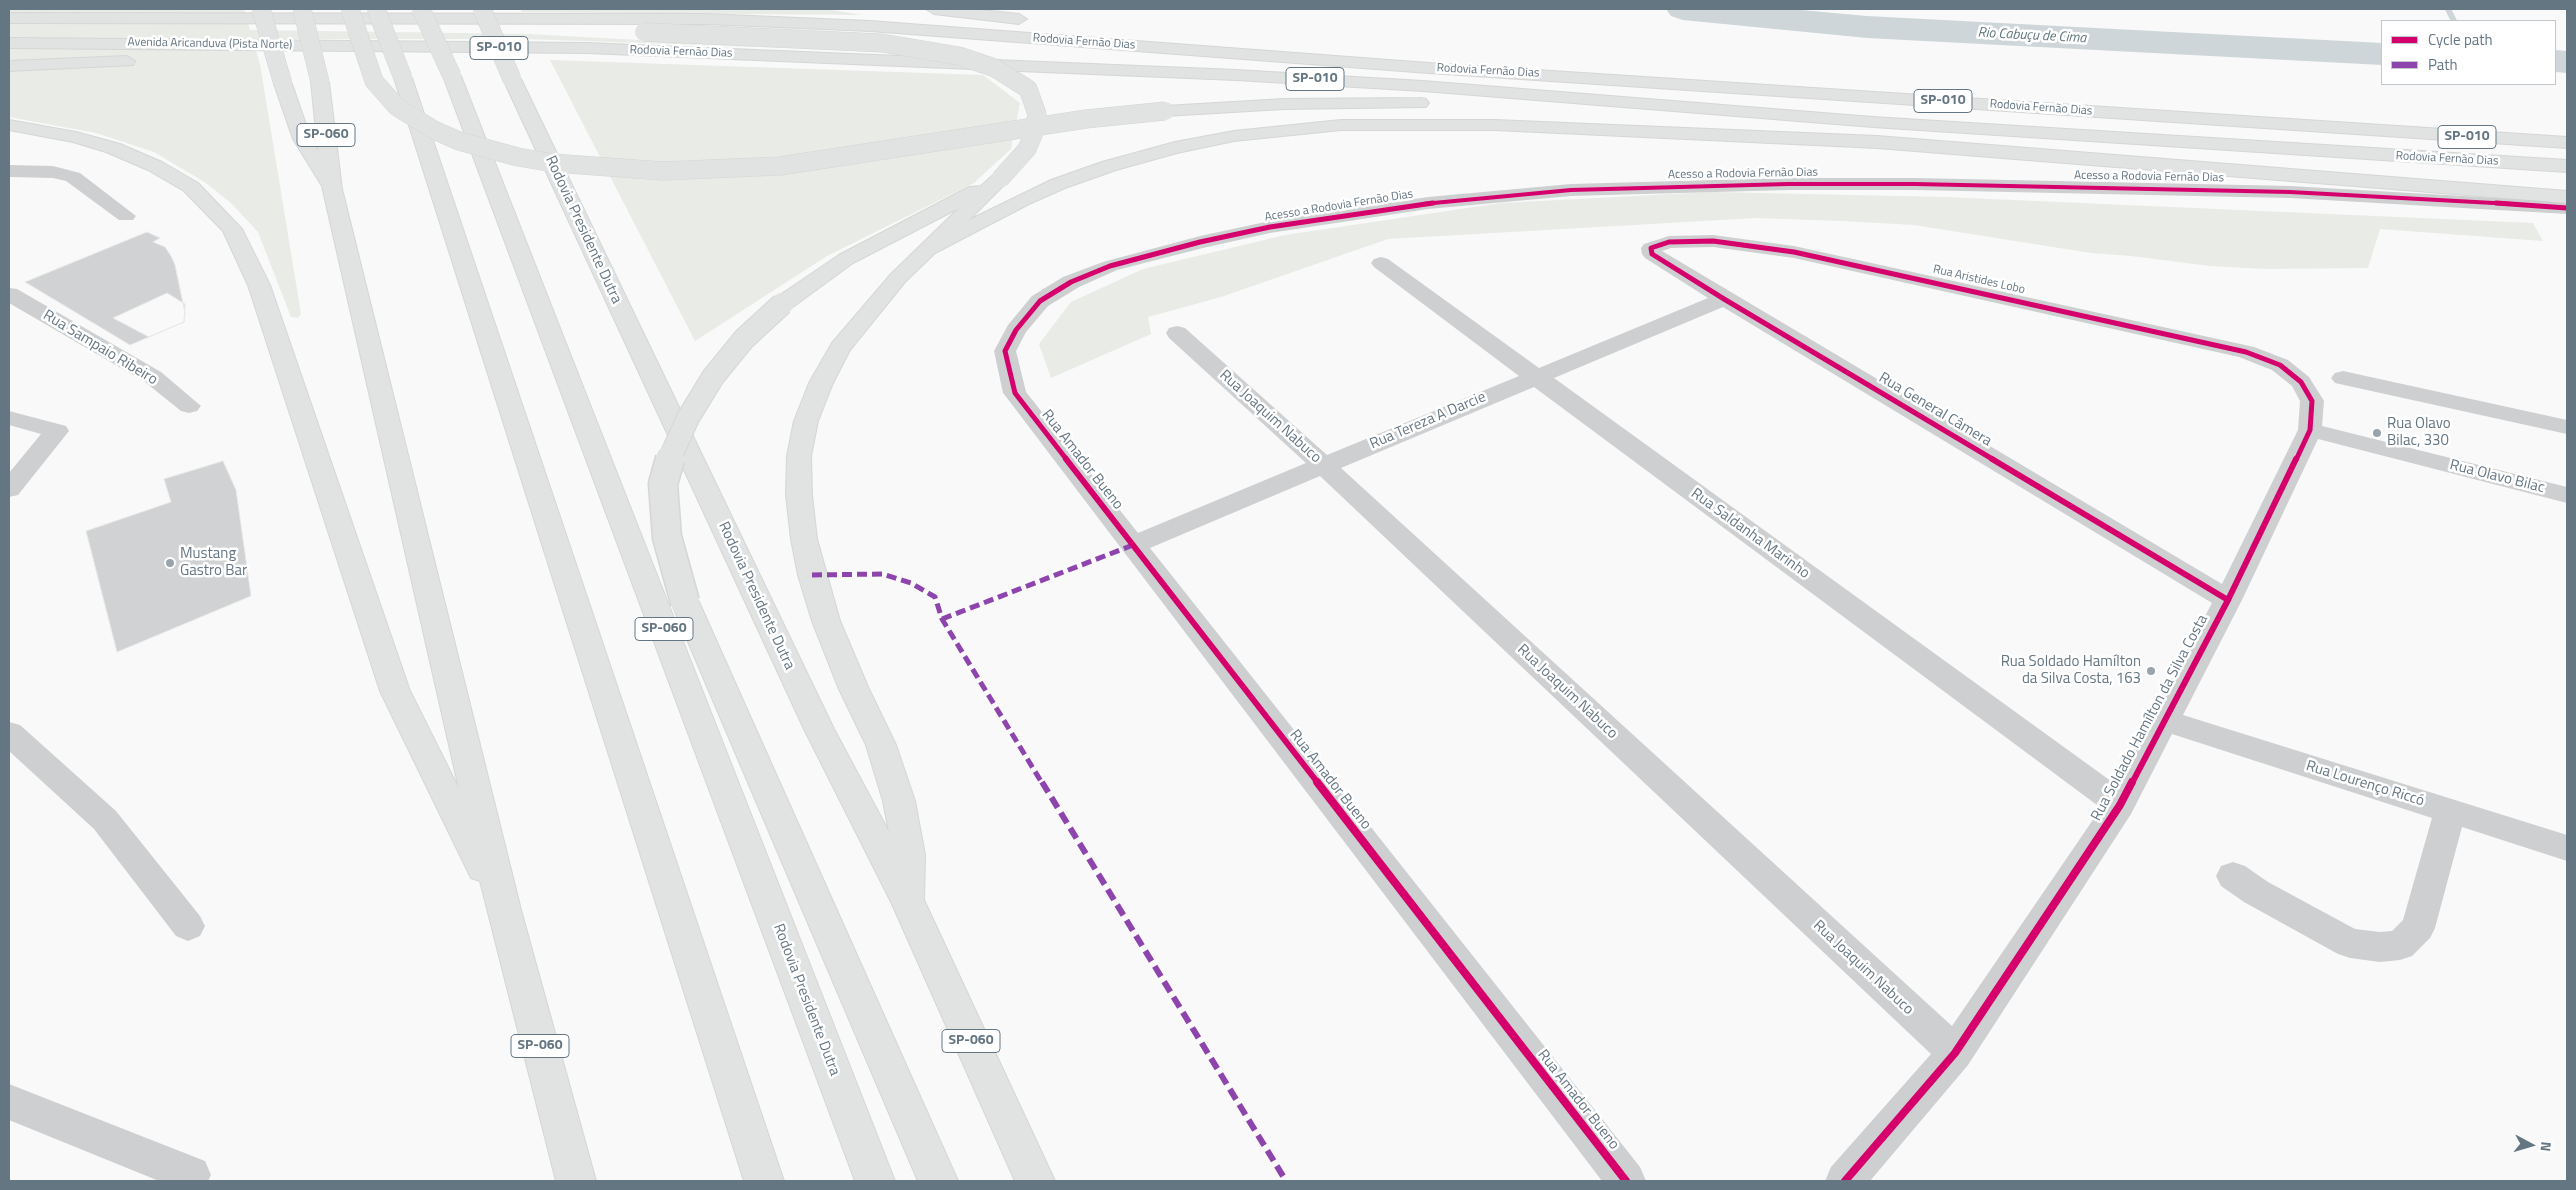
<!DOCTYPE html>
<html>
<head>
<meta charset="utf-8">
<style>
  body { margin:0 }
  #map { position:relative; width:2576px; height:1190px; overflow:hidden; background:#f9f9f9; font-family:"Titillium Web",sans-serif }
  canvas { display:block }
  .frame { position:absolute; inset:0; border:10px solid #657683; pointer-events:none }
  .legend { position:absolute; left:2381px; top:20px; width:175px; height:65px; box-sizing:border-box; background:#fff; border:1px solid #c1c8cd; margin:0; padding:6px 9px; list-style:none; font-size:15px; color:#657683 }
  .legend li { display:flex; align-items:center; gap:10px; height:25px }
  .legend b { width:25px; border:1px solid #c1c8cd }
  .north { position:absolute; left:2506px; top:1120px; width:50px; height:50px; -webkit-text-stroke:4px #fff; paint-order:stroke; rotate:96deg; font-size:14px; font-weight:700; line-height:20px; text-align:center; color:#657683 }
  .north::after { content:''; display:block; margin:auto; width:18px; height:22px; background:#657683; clip-path:polygon(50% 0,100% 100%,50% 72%,0 100%) }
</style>
</head>
<body>
<div id="map">
<canvas width="2576" height="1190"></canvas>
<div class="frame"></div>
<ul class="legend">
<li><b style="height:6px;background:#d6006c"></b>Cycle path</li>
<li><b style="height:6px;background:#8e44ad"></b>Path</li>
</ul>
<div class="north">N</div>
</div>
<script>
const context = document.querySelector('canvas').getContext('2d');
context.lineJoin = 'round';
function fillPath(path, color) {
  context.fillStyle = color;
  context.fill(path, 'evenodd');
}
function toPath(rows) {
  const path = new Path2D();
  for (const r of rows) {
    path.moveTo(r[0], r[1]);
    for (let i = 2; i < r.length; i += 2) path.lineTo(r[i], r[i + 1]);
  }
  return path;
}
function trace(path, color, width, dash) {
  context.strokeStyle = color;
  context.lineWidth = width;
  context.lineCap = dash ? 'butt' : 'round';
  context.setLineDash(dash || []);
  context.stroke(path);
}
function label(font, color, halo, rows, align = 'center') {
  context.font = font + ' "Titillium Web",sans-serif';
  context.lineWidth = 5;
  context.setLineDash([]);
  context.textBaseline = 'middle';
  context.strokeStyle = halo;
  context.fillStyle = color;
  for (const [text, x, y, turn = 0] of rows) {
    context.save();
    context.translate(x, y);
    context.rotate((+turn || 0) * Math.PI / 180);
    context.textAlign = isNaN(turn) ? turn : align;
    if (halo) context.strokeText(text, 0, 0);
    context.fillText(text, 0, 0);
    context.restore();
  }
}
const green = toPath([
  [9,9,244,9,250,30,527,34,789,48,525,39,253,39,260,64,301,314,298,318,291,317,258,232,231,203,206,183,154,152,96,133,9,117],
  [520,9,826,9,862,15,522,12],
  [550,60,983,75,1020,103,1011,149,974,183,827,256,695,341],
  [1712,192,1945,197,2533,223,2543,241,2380,229,2368,268,2265,269,2210,266,2131,256,2091,253,1914,225,1842,221,1756,218,1388,239,1221,297,1148,317,1151,334,1051,378,1039,344,1071,302,1143,269,1285,235,1501,203]
]);
const stream = toPath([
  [2448,9,2454,21]
]);
const river = toPath([
  [1666,9,1790,9,1867,16,2382,43,2382,65,1867,38,1683,20,1671,16,1666,9],
  [2555,50,2567,51,2567,73,2555,72,2555,50]
]);
const building = toPath([
  [147,232,160,238,153,242,165,247,171,256,175,265,185,313,184,322,130,345,25,282,147,232],
  [167,293,185,304,184,322,149,337,113,318,167,293],
  [223,461,236,490,251,596,117,652,86,531,171,502,164,479,223,461]
]);
const minor = toPath([
  [9,165,53,166,80,173,136,216,133,220,119,220,66,181,53,178,9,177,9,165],
  [1788,178,1915,178,2290,186,2567,202,2567,214,2290,198,1915,190,1788,190,1571,196,1428,209,1270,233,1203,248,1117,270,1079,287,1048,306,1026,332,1016,351,1026,392,1138,533,1306,463,1169,338,1166,333,1169,328,1177,326,1185,328,1327,455,1519,376,1374,267,1371,263,1374,259,1381,257,1388,259,1539,368,1708,298,1645,258,1642,254,1641,248,1644,244,1669,236,1713,235,1794,246,2254,347,2288,360,2309,377,2324,401,2322,426,2567,487,2567,503,2318,439,2242,600,2183,715,2567,835,2567,861,2462,827,2435,928,2430,938,2412,956,2400,960,2380,962,2350,958,2338,954,2244,902,2221,886,2216,876,2221,866,2233,862,2245,866,2268,882,2355,929,2380,932,2392,931,2403,920,2432,818,2172,734,2131,814,1968,1065,1870,1181,1825,1181,1831,1167,1931,1054,1320,476,1150,548,1640,1167,1646,1181,1602,1181,1007,398,1003,393,994,351,1008,325,1032,296,1063,277,1103,262,1200,236,1270,221,1428,197,1571,184,1788,178],
  [1713,247,1794,258,2239,357,2272,370,2292,386,2300,401,2298,430,2222,584,1662,251,1671,248,1713,247],
  [1723,307,2212,603,2115,784,1554,378,1723,307],
  [1534,387,2101,808,1952,1026,1341,468,1534,387],
  [9,288,17,289,161,372,201,406,197,411,189,413,181,411,145,382,9,303,9,288],
  [2343,371,2567,420,2567,434,2335,383,2331,378,2335,373,2343,371],
  [9,411,66,426,69,431,18,495,9,497,9,473,41,434,9,425,9,411],
  [9,722,20,725,116,811,200,916,205,926,200,936,188,941,176,936,94,829,9,751,9,722],
  [9,1084,205,1161,211,1175,208,1181,159,1181,9,1120,9,1084]
]);
const highway = toPath([
  [926,9,972,9,1019,14,1027,19,1019,24,934,14,926,9],
  [9,13,705,14,870,21,1429,63,2567,137,2567,148,1429,73,870,31,705,24,9,23,9,13],
  [9,38,587,43,1236,70,1423,81,1873,117,2567,160,2567,172,1873,127,1423,91,1236,80,587,53,9,48,9,38],
  [127,56,135,61,133,65,9,71,9,61,127,56],
  [452,71,458,72,461,76,895,1181,855,1181,443,76,446,72,452,71],
  [403,73,409,74,412,78,784,1181,744,1181,394,78,397,74,403,73],
  [512,74,518,75,521,79,834,729,889,832,883,801,866,745,838,687,812,621,798,575,791,539,786,495,787,456,794,421,809,383,832,343,891,274,959,208,853,263,790,309,782,311,774,309,771,304,774,299,839,255,969,187,981,186,993,175,1000,173,1007,175,1010,179,969,220,1051,180,1102,162,1175,142,1234,131,1341,120,1495,120,1877,136,2567,191,2567,203,1877,148,1495,130,1341,130,1234,141,1177,153,1116,170,1065,188,1029,204,935,253,905,282,850,350,833,383,818,421,811,456,812,495,817,539,840,621,868,687,896,745,915,801,925,855,924,900,1055,1181,1015,1181,892,904,804,729,503,79,506,75,512,74],
  [320,77,326,78,329,82,342,189,521,910,596,1181,556,1181,480,881,471,878,380,691,248,285,223,231,184,191,148,170,106,152,73,142,9,130,9,120,76,132,120,144,162,162,198,183,242,229,270,285,410,691,459,789,322,186,293,139,274,84,277,80,283,79,289,80,292,84,311,139,318,151,311,82,314,78,320,77],
  [1420,98,1426,99,1429,103,1426,107,1284,109,1165,116,1159,115,1156,111,1159,107,1165,106,1284,99,1420,98],
  [685,592,695,595,699,602,958,1181,918,1181,671,602,675,595,685,592]
]);
const highwayBridgeFar2 = toPath([
  [261,9,283,84],
  [302,9,320,82],
  [350,9,374,81,397,107,434,130,459,141,518,157,553,163,663,171,780,166,1086,119,1165,111],
  [376,9,403,78],
  [421,9,452,76],
  [482,9,512,79],
  [644,32,882,43,959,56,995,68,1028,89,1037,114,1033,135,1027,149,1000,179]
]);
const highwayBridgeFar1 = toPath([
  [669,460,688,418,713,377,744,339,782,304]
]);
const highwayBridge = toPath([
  [670,459,663,484,667,537,685,602]
]);
const quietFar1 = toPath([
  [812,575,882,574,911,583,935,597,942,619,1042,783],
  [942,619,1133,545]
]);
const quiet = toPath([
  [1042,782,1286,1181]
]);
const cyclewayFar3 = toPath([
  [1423,204,1571,190,1788,184,1915,184,2290,192,2512,204]
]);
const cyclewayFar2 = toPath([
  [2496,203,2567,208],
  [1067,460,1015,393,1005,351,1016,330,1040,301,1071,282,1110,266,1200,242,1270,227,1433,203],
  [1994,460,1724,299,1652,254,1651,248,1669,242,1713,241,1794,252,2246,352,2280,365,2301,382,2312,401,2310,430,2296,460]
]);
const cyclewayFar1 = toPath([
  [1066,459,1318,783],
  [1992,459,2228,600],
  [2228,600,2296,459],
  [2132,783,2228,600]
]);
const cycleway = toPath([
  [1317,782,1626,1181],
  [1845,1181,1955,1053,2120,805,2132,782]
]);
const markers = [
  [2377,433,5,"#99a4ac"],
  [170,563,5,"#99a4ac"],
  [2151,671,5,"#99a4ac"]
];
const farStreetnames = [
  ["Rodovia Fernão Dias",1084,42,4],
  ["Avenida Aricanduva (Pista Norte)",210,44,1],
  ["Rodovia Fernão Dias",681,52,2],
  ["Rodovia Fernão Dias",1488,71,3],
  ["Rodovia Fernão Dias",2041,108,4],
  ["Rodovia Fernão Dias",2447,159,3],
  ["Acesso a Rodovia Fernão Dias",1743,174,-1],
  ["Acesso a Rodovia Fernão Dias",2149,177,1],
  ["Acesso a Rodovia Fernão Dias",1339,206,-9],
  ["Rua Aristides Lobo",1979,280,13]
];
const farWaternames = [
  ["Rio Cabuçu de Cima",2032,36,3]
];
const shields = [
  [499,48,58],
  [1315,79,58],
  [1943,101,58],
  [326,135,58],
  [2467,137,58],
  [664,629,58],
  [971,1041,58],
  [540,1046,58]
];
const shieldNames = [
  ["SP-010",499,48],
  ["SP-010",1315,79],
  ["SP-010",1943,101],
  ["SP-060",326,135],
  ["SP-010",2467,137],
  ["SP-060",664,629],
  ["SP-060",971,1041],
  ["SP-060",540,1046]
];
const streetNames = [
  ["Rodovia Presidente Dutra",583,230,65],
  ["Rua Sampaio Ribeiro",100,348,31],
  ["Rua General Câmera",1935,410,31],
  ["Rua Joaquim Nabuco",1270,417,42],
  ["Rua Tereza A Darcie",1428,421,-23],
  ["Rua Amador Bueno",1082,460,52],
  ["Rua Olavo Bilac",2497,477,14],
  ["Rua Saldanha Marinho",1750,534,36],
  ["Rodovia Presidente Dutra",756,596,65],
  ["Rua Joaquim Nabuco",1567,692,43],
  ["Rua Soldado Hamílton da Silva Costa",2150,718,-62],
  ["Rua Amador Bueno",1330,780,52],
  ["Rua Lourenço Riccó",2365,784,17],
  ["Rua Joaquim Nabuco",1863,968,43],
  ["Rodovia Presidente Dutra",806,1000,69],
  ["Rua Amador Bueno",1578,1100,52]
];
const poiNames = [
  ["Rua Olavo",2387,424],
  ["Bilac, 330",2387,441],
  ["Mustang",180,554],
  ["Gastro Bar",180,571],
  ["Rua Soldado Hamílton",2141,662,"right"],
  ["da Silva Costa, 163",2141,679,"right"]
];
fillPath(green, '#e8ebe6');
trace(stream, '#ced6d9', 6);
fillPath(river, '#ced6d9');
fillPath(building, '#d0d2d3');
trace(building, '#e8e8e8', 1);
trace(highway, '#d5d6d6', 2);
fillPath(minor, '#cecfd0');
fillPath(highway, '#e1e2e2');
trace(highwayBridgeFar2, '#d5d6d6', 19, []);
trace(highwayBridgeFar1, '#d5d6d6', 24, []);
trace(highwayBridge, '#d5d6d6', 31, []);
trace(highwayBridgeFar2, '#e1e2e2', 18);
trace(highwayBridgeFar1, '#e1e2e2', 22);
trace(highwayBridge, '#e1e2e2', 28);
trace(quietFar1, '#8e44ad', 5, [10, 5]);
trace(quiet, '#8e44ad', 6, [12, 6]);
trace(cyclewayFar3, '#d6006c', 4);
trace(cyclewayFar2, '#d6006c', 5);
trace(cyclewayFar1, '#d6006c', 6);
trace(cycleway, '#d6006c', 8);
for (const [x, y, r, color] of markers) {
  const dot = new Path2D();
  dot.arc(x, y, r, 0, 2 * Math.PI);
  context.fillStyle = color;
  context.fill(dot);
  trace(dot, '#fff', 2);
}
label('12px', '#657683', '#fff', farStreetnames);
label('italic 14px', '#60757c', '#fff', farWaternames);
for (const [x, y, w] of shields) {
  const box = new Path2D();
  box.roundRect(x - w / 2, y - 11.5, w, 23, 4);
  context.fillStyle = '#fff';
  context.fill(box);
  trace(box, '#657683', 1);
}
label('bold 14px', '#657683', null, shieldNames);
label('15px', '#657683', '#fff', streetNames);
label('15px', '#657683', '#fff', poiNames, 'left');
</script>
</body>
</html>
